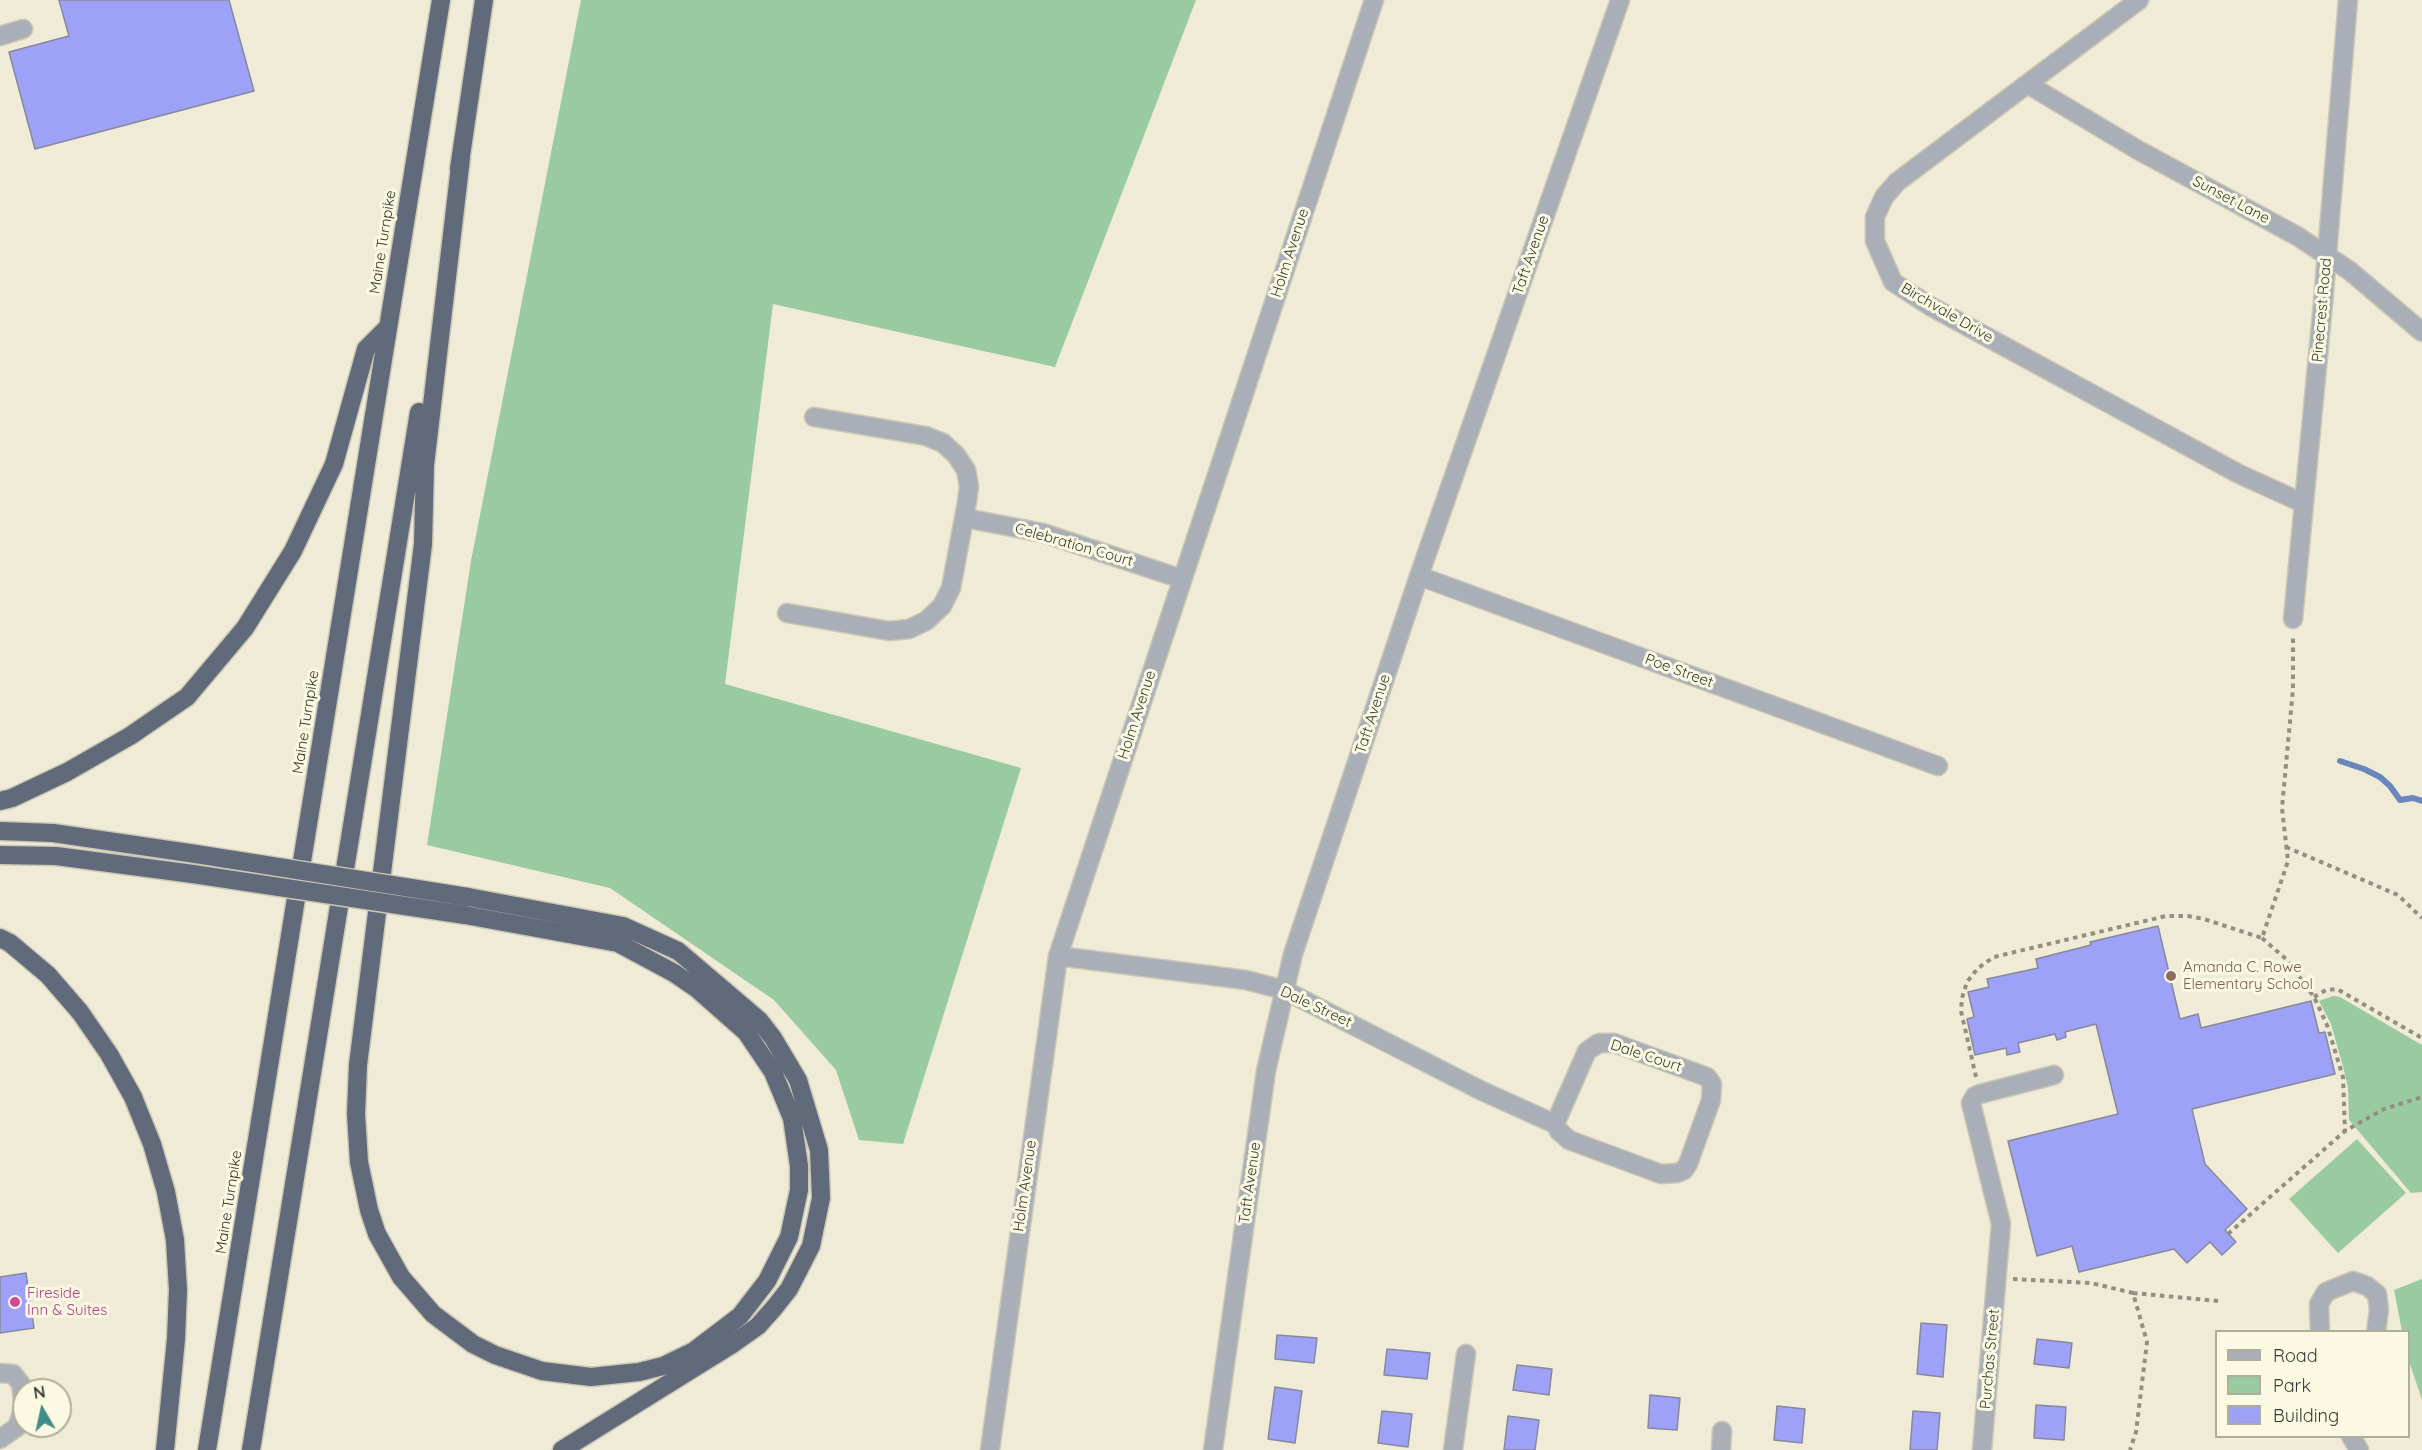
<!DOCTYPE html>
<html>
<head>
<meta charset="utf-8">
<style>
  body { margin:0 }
  #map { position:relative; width:2422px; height:1450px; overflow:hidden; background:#efebd6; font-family:Quicksand,sans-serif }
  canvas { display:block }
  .legend { position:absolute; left:2215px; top:1330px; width:195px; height:108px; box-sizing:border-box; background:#fcf9e3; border:2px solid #afad9c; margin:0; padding:8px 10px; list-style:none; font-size:18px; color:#3b3a32 }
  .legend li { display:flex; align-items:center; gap:12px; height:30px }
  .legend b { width:30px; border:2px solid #afad9c }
  .north { position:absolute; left:12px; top:1378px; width:60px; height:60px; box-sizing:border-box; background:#fcf9e3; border:2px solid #afad9c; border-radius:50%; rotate:351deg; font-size:16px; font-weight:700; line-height:24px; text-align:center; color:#3b3a32 }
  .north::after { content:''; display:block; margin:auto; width:21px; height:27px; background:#448c89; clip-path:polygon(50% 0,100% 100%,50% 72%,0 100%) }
</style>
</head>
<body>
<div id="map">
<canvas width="2422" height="1450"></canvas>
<ul class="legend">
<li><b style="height:8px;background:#aaaeb6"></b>Road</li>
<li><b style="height:16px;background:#99caa0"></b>Park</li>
<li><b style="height:16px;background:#9da1f7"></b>Building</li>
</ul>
<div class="north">N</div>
</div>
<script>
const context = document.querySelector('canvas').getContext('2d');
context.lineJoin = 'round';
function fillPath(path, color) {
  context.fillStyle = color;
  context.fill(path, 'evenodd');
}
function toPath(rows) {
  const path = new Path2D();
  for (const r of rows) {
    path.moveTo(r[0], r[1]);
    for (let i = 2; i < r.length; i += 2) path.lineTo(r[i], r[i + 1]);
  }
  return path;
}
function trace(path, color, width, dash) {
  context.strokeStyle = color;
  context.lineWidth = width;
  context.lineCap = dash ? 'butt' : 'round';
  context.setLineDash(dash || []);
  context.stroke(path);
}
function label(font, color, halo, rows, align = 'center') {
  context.font = font + ' Quicksand,sans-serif';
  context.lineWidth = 6;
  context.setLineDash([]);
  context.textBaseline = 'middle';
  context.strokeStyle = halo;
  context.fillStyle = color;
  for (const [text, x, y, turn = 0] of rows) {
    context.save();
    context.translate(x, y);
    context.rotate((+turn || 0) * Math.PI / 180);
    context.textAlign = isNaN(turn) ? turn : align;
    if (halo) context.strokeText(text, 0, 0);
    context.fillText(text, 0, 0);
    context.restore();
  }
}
const green = toPath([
  [581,0,1196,0,1055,367,773,304,725,684,1021,768,903,1144,859,1140,836,1070,774,1000,610,888,427,845,471,561],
  [2333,996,2340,997,2422,1045,2422,1192,2411,1193,2349,1120,2348,1088,2344,1070,2331,1024,2319,1001],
  [2357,1139,2406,1193,2338,1253,2289,1199],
  [2422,1279,2422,1400,2409,1361,2408,1332,2402,1331,2394,1290]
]);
const stream = toPath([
  [2340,761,2364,769,2380,777,2390,786,2400,800,2413,798,2422,801]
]);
const building = toPath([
  [59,0,229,0,254,91,35,149,9,52,69,36,59,0],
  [2158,926,2180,1019,2198,1014,2201,1028,2311,1001,2319,1033,2325,1032,2335,1074,2192,1109,2205,1164,2247,1209,2225,1230,2236,1242,2222,1255,2210,1242,2187,1263,2174,1249,2079,1272,2072,1246,2037,1256,2008,1141,2118,1114,2096,1024,2065,1032,2066,1037,2057,1040,2055,1034,2018,1043,2020,1052,2007,1055,2006,1048,1975,1055,1967,1019,1974,1017,1968,992,1989,987,1987,979,2038,968,2036,959,2091,945,2090,942,2158,926],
  [26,1273,34,1328,0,1333,0,1277,26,1273],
  [1921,1323,1947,1325,1943,1377,1917,1374,1921,1323],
  [1277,1335,1317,1338,1314,1363,1275,1359,1277,1335],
  [2037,1339,2072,1343,2069,1368,2034,1364,2037,1339],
  [1387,1349,1430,1353,1427,1379,1384,1375,1387,1349],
  [1517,1365,1552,1369,1549,1395,1513,1390,1517,1365],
  [1275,1387,1302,1391,1295,1443,1268,1439,1275,1387],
  [1650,1395,1680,1398,1677,1430,1648,1428,1650,1395],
  [2036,1405,2066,1407,2064,1440,2034,1438,2036,1405],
  [1777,1406,1805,1409,1802,1443,1774,1440,1777,1406],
  [1382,1411,1412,1414,1408,1447,1378,1443,1382,1411],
  [1913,1411,1940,1413,1937,1450,1910,1450,1913,1411],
  [1508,1416,1539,1420,1535,1450,1504,1450,1508,1416]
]);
const path = toPath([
  [2286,847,2398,895,2422,918],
  [2262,938,2287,960,2314,997,2327,1025,2343,1077,2345,1131],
  [2314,997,2326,990,2337,989,2422,1038],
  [1976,1077,1961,1011,1962,998,1967,982,1978,968,1994,957,2166,916,2188,916,2204,919,2262,938,2288,861,2282,808,2293,689,2293,638],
  [2228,1234,2345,1131,2384,1109,2422,1097],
  [2013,1279,2091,1283,2133,1293,2147,1342,2136,1432,2130,1450],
  [2133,1293,2218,1301]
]);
const minor = toPath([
  [2139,0,1897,182,1884,197,1875,217,1875,241,1893,282,1930,306,2239,474,2303,503],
  [0,36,23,29],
  [2029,85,2138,150,2297,236,2350,271,2422,332],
  [965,518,1043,533,1182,579],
  [1419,576,1938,766],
  [787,613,889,631,909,629,926,621,942,606,951,588,967,502,969,486,966,470,956,455,943,443,926,436,814,417],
  [2293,619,2323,303,2348,0],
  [1058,956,1246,980,1284,990,1480,1090,1555,1124],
  [1599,1043,1614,1043,1699,1074,1707,1077,1712,1084,1711,1100,1688,1164,1684,1170,1677,1173,1661,1174,1569,1140,1559,1131,1555,1124,1587,1051,1599,1043],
  [2320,1332,2319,1304,2326,1292,2353,1281,2367,1286,2377,1294,2379,1310,2376,1332],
  [0,1373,13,1374,21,1384,24,1408,17,1427,0,1439],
  [2351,1436,2359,1450],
  [990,1450,1058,956,1374,0],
  [1213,1450,1266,1071,1293,954,1419,576,1620,0],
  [1453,1450,1466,1354],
  [1721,1450,1722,1431],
  [1982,1450,2001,1224,1971,1103,1975,1096,1980,1094,2054,1075]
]);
const highway = toPath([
  [461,158,425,465,423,544,358,1065,356,1114,359,1162,369,1210,377,1234,401,1277,433,1314,473,1344,495,1355,542,1371,591,1377,639,1372,663,1366,694,1351,740,1316,767,1281,789,1237,799,1190,799,1166,792,1118,773,1072,746,1032,696,988,674,973,618,943,465,915],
  [459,169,484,0],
  [0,801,12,798,67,772,130,736,187,697,245,628,293,551,334,464,366,349,388,327],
  [0,831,53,833,196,854],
  [0,855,56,856,193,874],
  [468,897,623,926,678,951,759,1020,773,1038,798,1080,819,1150,821,1198,811,1246,789,1289,774,1308,758,1326,734,1343,562,1450],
  [0,938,10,943,48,975,80,1012,109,1054,133,1097,152,1144,166,1192,175,1240,178,1290,176,1339,165,1450],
  [207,1450,441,0],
  [251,1450,419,412]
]);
const highwayBridge = toPath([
  [196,854,468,897],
  [193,874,465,915]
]);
const markers = [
  [2171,976,6,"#8d6e63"],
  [15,1302,6,"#d1479c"]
];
const streetNames = [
  ["Sunset Lane",2231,200,28],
  ["Maine Turnpike",383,242,-81],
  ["Holm Avenue",1290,253,-72],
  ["Taft Avenue",1531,255,-71],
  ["Pinecrest Road",2322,310,-85],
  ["Birchvale Drive",1947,313,30],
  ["Celebration Court",1074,545,16],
  ["Poe Street",1679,671,20],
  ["Taft Avenue",1373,714,-72],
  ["Holm Avenue",1137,715,-72],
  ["Maine Turnpike",306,722,-81],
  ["Dale Street",1316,1007,25],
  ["Dale Court",1646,1056,18],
  ["Taft Avenue",1250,1183,-82],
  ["Holm Avenue",1025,1186,-82],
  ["Maine Turnpike",229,1202,-81],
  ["Purchas Street",1990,1359,-85]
];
const educationNames = [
  ["Amanda C. Rowe",2183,967],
  ["Elementary School",2183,984]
];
const hotelNames = [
  ["Fireside",27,1293],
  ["Inn & Suites",27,1310]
];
fillPath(green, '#99caa0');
trace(stream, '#6987bb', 6);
fillPath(building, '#9da1f7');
trace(building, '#87899b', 1.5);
trace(minor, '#cbc8b5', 21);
trace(highway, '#cbc8b5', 21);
trace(path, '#918f80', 4, [4.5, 4.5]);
trace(minor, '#aaaeb6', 18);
trace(highway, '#616a7a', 18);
trace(highwayBridge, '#cbc8b5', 21, []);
trace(highwayBridge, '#616a7a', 18);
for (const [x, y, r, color] of markers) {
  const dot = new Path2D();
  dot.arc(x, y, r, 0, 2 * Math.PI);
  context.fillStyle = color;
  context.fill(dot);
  trace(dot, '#fcf9e3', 2);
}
label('15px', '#3b3a32', '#fcf9e3', streetNames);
label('15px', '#785e54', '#fcf9e3', educationNames, 'left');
label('15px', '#b23c85', '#fcf9e3', hotelNames, 'left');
</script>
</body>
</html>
